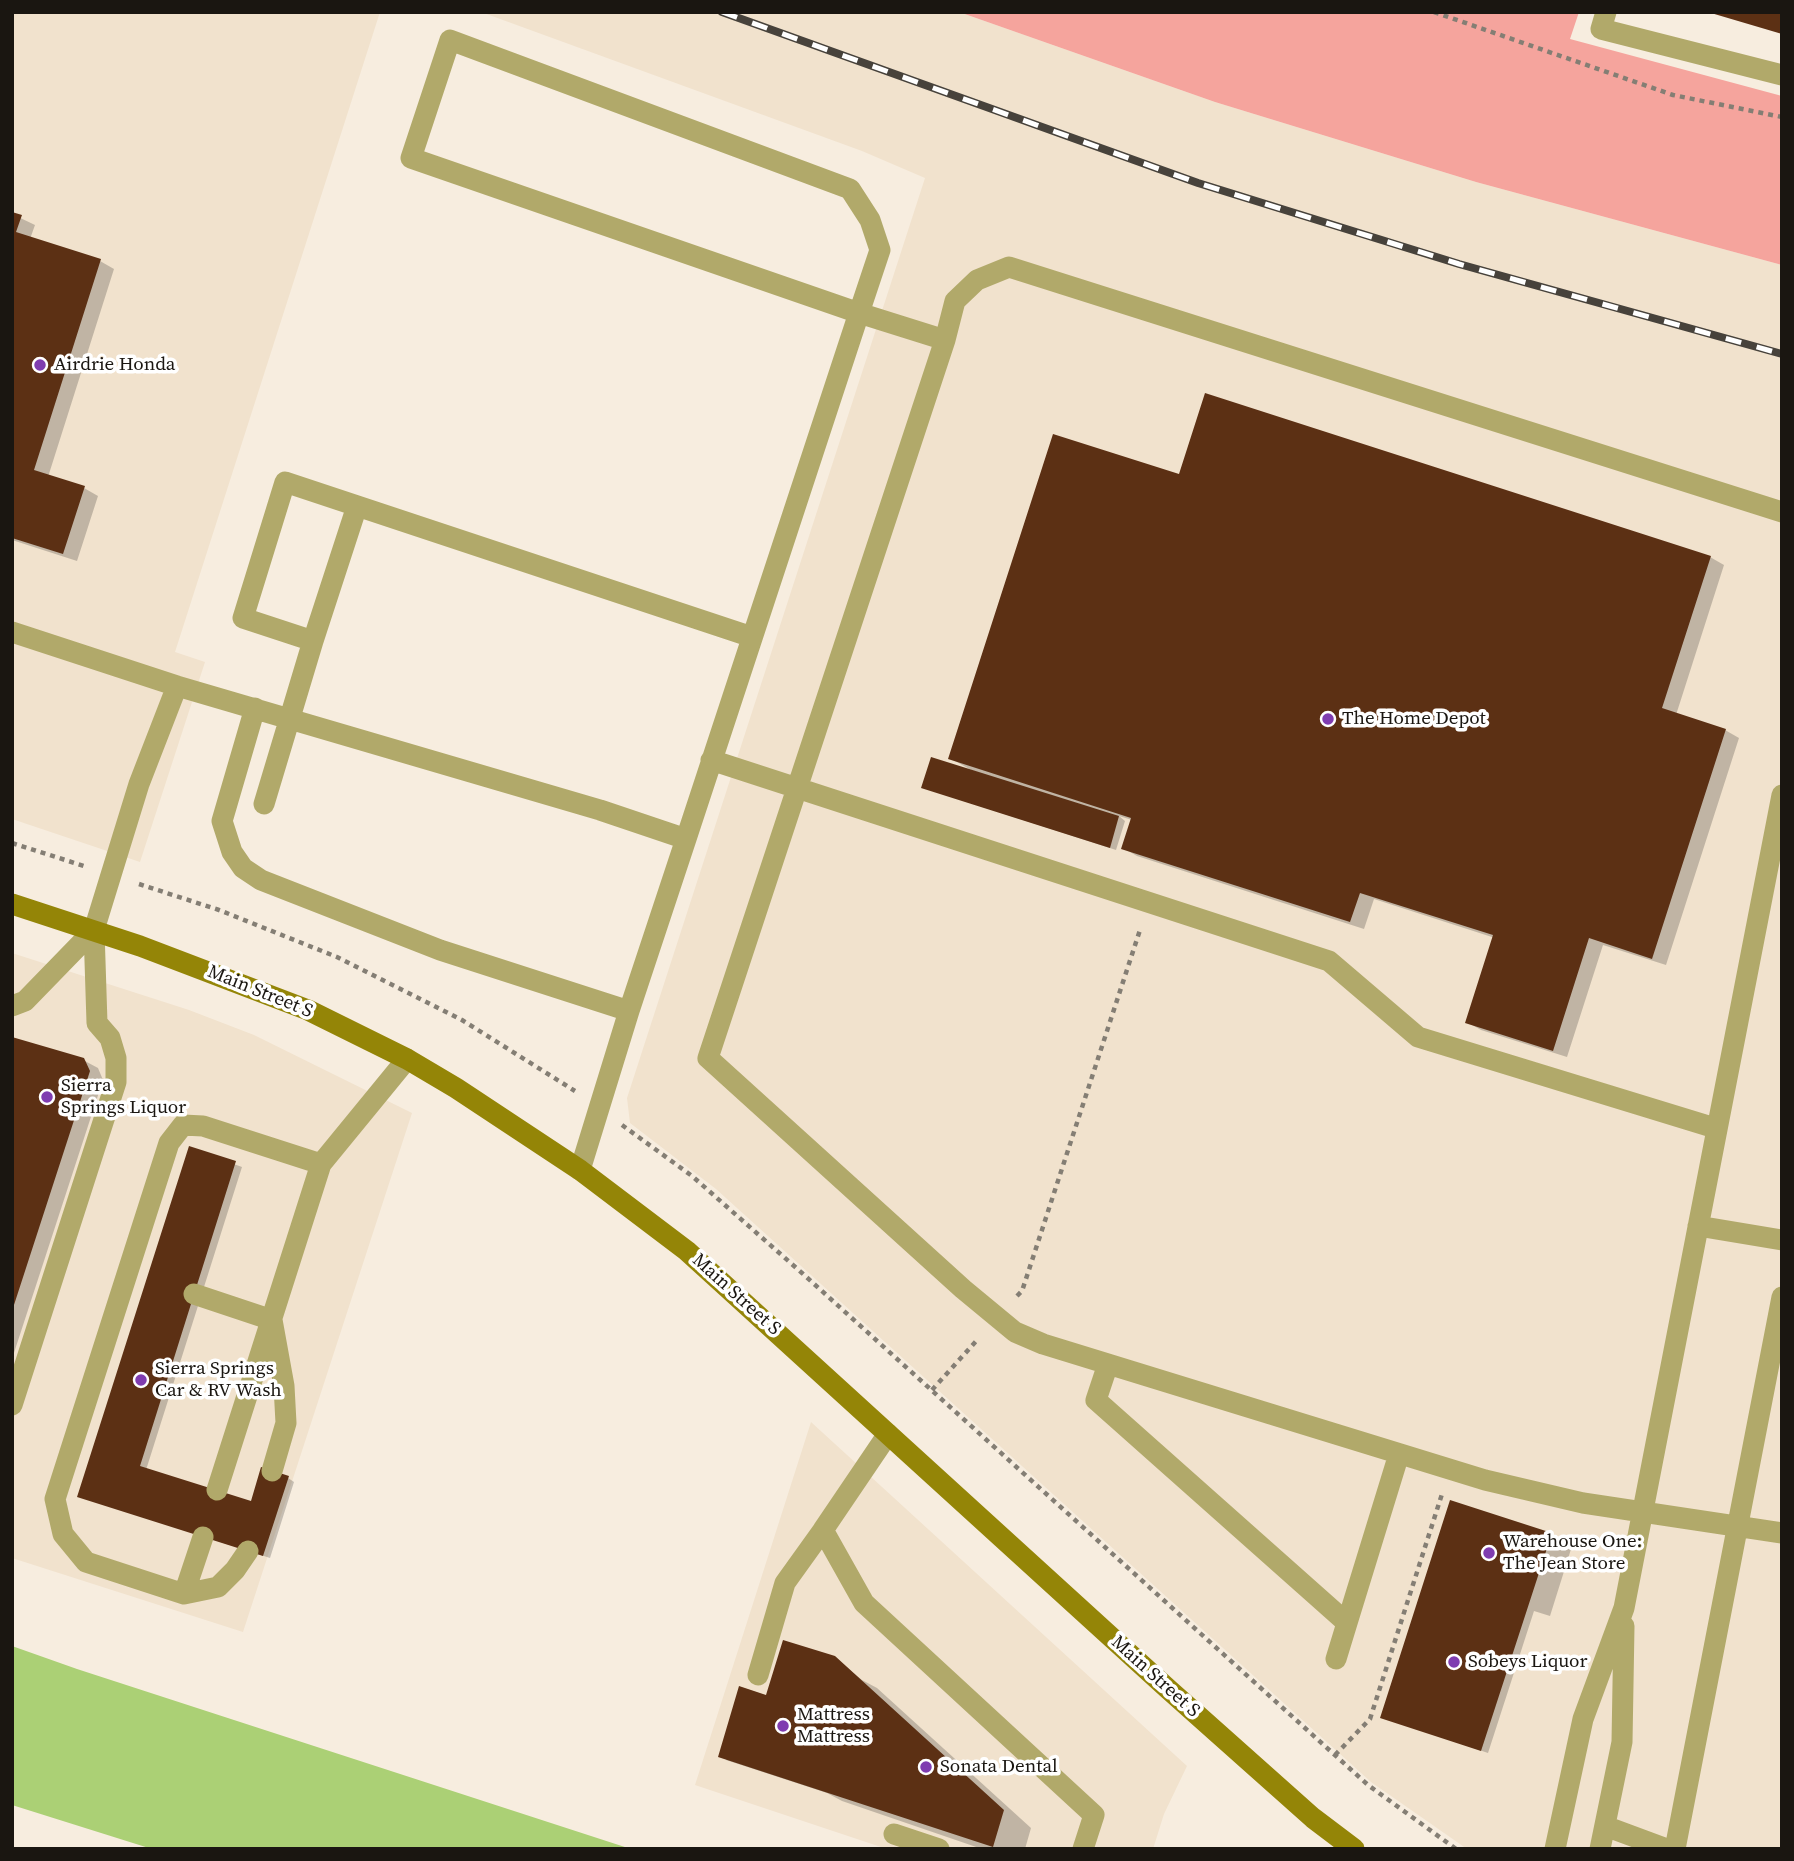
<!DOCTYPE html>
<html>
<head>
<meta charset="utf-8">
<style>
  body { margin:0 }
  #map { position:relative; width:1794px; height:1861px; overflow:hidden; background:#f7eddf; font-family:"Source Serif 4",serif }
  canvas { display:block }
  .frame { position:absolute; inset:0; border:14px solid #1a1611; pointer-events:none }
</style>
</head>
<body>
<div id="map">
<canvas width="1794" height="1861"></canvas>
<div class="frame"></div>
</div>
<script>
const context = document.querySelector('canvas').getContext('2d');
context.lineJoin = 'round';
function fillPath(path, color) {
  context.fillStyle = color;
  context.fill(path, 'evenodd');
}
function toPath(rows) {
  const path = new Path2D();
  for (const r of rows) {
    path.moveTo(r[0], r[1]);
    for (let i = 2; i < r.length; i += 2) path.lineTo(r[i], r[i + 1]);
  }
  return path;
}
function trace(path, color, width, dash) {
  context.strokeStyle = color;
  context.lineWidth = width;
  context.lineCap = dash ? 'butt' : 'round';
  context.setLineDash(dash || []);
  context.stroke(path);
}
function label(font, color, halo, rows, align = 'center') {
  context.font = font + ' "Source Serif 4",serif';
  context.lineWidth = 7;
  context.setLineDash([]);
  context.textBaseline = 'middle';
  context.strokeStyle = halo;
  context.fillStyle = color;
  for (const [text, x, y, turn = 0] of rows) {
    context.save();
    context.translate(x, y);
    context.rotate((+turn || 0) * Math.PI / 180);
    context.textAlign = isNaN(turn) ? turn : align;
    if (halo) context.strokeText(text, 0, 0);
    context.fillText(text, 0, 0);
    context.restore();
  }
}
const built = toPath([
  [12,12,380,12,175,652,205,662,140,862,12,819],
  [481,12,959,12,1215,102,1476,182,1782,265,1782,1849,1467,1849,1371,1782,716,1189,630,1123,627,1098,925,178,862,151],
  [12,953,189,1010,254,1035,412,1113,243,1632,12,1558],
  [811,1422,1187,1766,1164,1814,1153,1849,887,1849,695,1785]
]);
const green = toPath([
  [959,12,1579,12,1570,39,1782,96,1782,265,1476,182,1215,102]
]);
const water = toPath([
  [12,1646,77,1669,631,1849,152,1849,12,1805]
]);
const shadow = toPath([
  [12,214,35,225,30,239,100,261,114,269,48,477,84,488,98,496,77,561,12,540],
  [1180,477,1710,557,1724,565,1676,715,1725,730,1739,738,1666,965,1603,945,1567,1057,1481,1030,1467,1022,1495,938,1374,899,1364,929,1137,856,1123,848,1132,820,1119,816,1125,821,1116,850,924,788,971,770,950,758],
  [12,1039,83,1060,98,1068,103,1080,12,1359],
  [190,1148,242,1167,146,1470,252,1503,288,1478,294,1482,270,1558,79,1496],
  [1551,1534,1572,1546,1550,1616,1534,1611,1488,1753,1382,1717],
  [834,1657,862,1680,877,1688,1031,1828,1025,1849,982,1849,842,1801,827,1793,726,1760,767,1697]
]);
const building = toPath([
  [1711,12,1782,12,1782,34,1711,13],
  [12,212,22,215,16,232,101,259,34,470,85,486,63,554,12,538],
  [1205,393,1711,556,1662,708,1726,729,1652,959,1589,938,1553,1051,1465,1023,1493,935,1360,893,1350,922,1121,849,1131,818,948,759,1053,434,1179,474],
  [931,757,1119,816,1110,848,921,788],
  [12,1037,84,1058,90,1071,13,1308],
  [189,1146,236,1161,140,1466,251,1501,261,1467,289,1476,263,1556,77,1497],
  [1450,1500,1552,1533,1481,1751,1380,1718],
  [783,1640,835,1656,1004,1810,993,1847,718,1757,739,1686,766,1695]
]);
const path = toPath([
  [1434,12,1673,95,1782,117],
  [12,843,84,866],
  [139,884,219,910,337,957,462,1020,575,1091],
  [622,1125,692,1176,802,1273,1368,1785,1456,1849],
  [1017,1296,1022,1291,1140,930],
  [932,1390,978,1339],
  [1335,1755,1370,1719,1442,1494]
]);
const lane = toPath([
  [1606,12,1601,29,1782,75],
  [945,340,708,1058,963,1289,1015,1332,1043,1344,1485,1480,1583,1503,1782,1533],
  [12,632,177,686,139,784,94,930,97,1023,110,1038,116,1058,116,1082,12,1405],
  [313,641,357,506],
  [177,686,600,810,686,839],
  [255,708,222,821,232,852,243,868,261,880,440,950,629,1011],
  [711,760,1329,961,1418,1037,1715,1128],
  [264,804,313,641,243,618,285,482,752,637],
  [12,1006,25,1001,94,930],
  [580,1170,629,1011,686,839,859,313,880,250,870,220,850,189,450,40,411,158,859,313,945,340,955,301,977,280,1009,267,1782,512],
  [1698,1226,1782,1240],
  [194,1294,272,1320,284,1386,286,1423,272,1471],
  [1108,1364,1096,1400,1347,1623,1399,1454],
  [888,1434,823,1530,864,1603,1094,1815,1083,1849],
  [217,1490,321,1164,407,1059],
  [248,1551,235,1570,218,1587,184,1594,86,1562,63,1534,55,1499,169,1143,183,1125,203,1126,321,1164],
  [184,1594,203,1537],
  [1336,1659,1347,1623],
  [758,1675,785,1583,823,1530],
  [1605,1826,1667,1849],
  [894,1834,939,1849],
  [1555,1849,1583,1719,1624,1608,1782,795],
  [1600,1849,1622,1742,1624,1626],
  [1675,1849,1782,1297]
]);
const secondary = toPath([
  [12,904,140,946,308,1010,407,1059,456,1088,580,1170,687,1251,1167,1688,1313,1818,1354,1849]
]);
const rail = toPath([
  [722,12,1198,183,1459,264,1782,354]
]);
const markers = [
  [40,365,7,"#7f3cb0"],
  [1328,719,7,"#7f3cb0"],
  [47,1097,7,"#7f3cb0"],
  [141,1380,7,"#7f3cb0"],
  [1489,1553,7,"#7f3cb0"],
  [1454,1662,7,"#7f3cb0"],
  [783,1726,7,"#7f3cb0"],
  [926,1767,7,"#7f3cb0"]
];
const poiNames = [
  ["Airdrie Honda",54,365],
  ["The Home Depot",1342,719],
  ["Sierra",61,1086],
  ["Springs Liquor",61,1108],
  ["Sierra Springs",155,1369],
  ["Car & RV Wash",155,1391],
  ["Warehouse One:",1503,1542],
  ["The Jean Store",1503,1564],
  ["Sobeys Liquor",1468,1662],
  ["Mattress",797,1715],
  ["Mattress",797,1737],
  ["Sonata Dental",940,1767]
];
const streetNames = [
  ["Main Street S",260,992,22],
  ["Main Street S",736,1295,42],
  ["Main Street S",1155,1677,42]
];
fillPath(built, '#f1e2cd');
fillPath(green, '#f5a49d');
fillPath(water, '#abd075');
fillPath(shadow, '#0003');
fillPath(building, '#5c3014');
trace(path, '#847e74', 4.5, [5, 5]);
trace(lane, '#b1a96a', 21);
trace(secondary, '#948507', 21);
trace(rail, '#47423b', 8);
trace(rail, '#fff', 5, [16]);
for (const [x, y, r, color] of markers) {
  const dot = new Path2D();
  dot.arc(x, y, r, 0, 2 * Math.PI);
  context.fillStyle = color;
  context.fill(dot);
  trace(dot, '#fff', 2.5);
}
label('19px', '#1a1611', '#fff', poiNames, 'left');
label('19px', '#1a1611', '#fff', streetNames);
</script>
</body>
</html>
